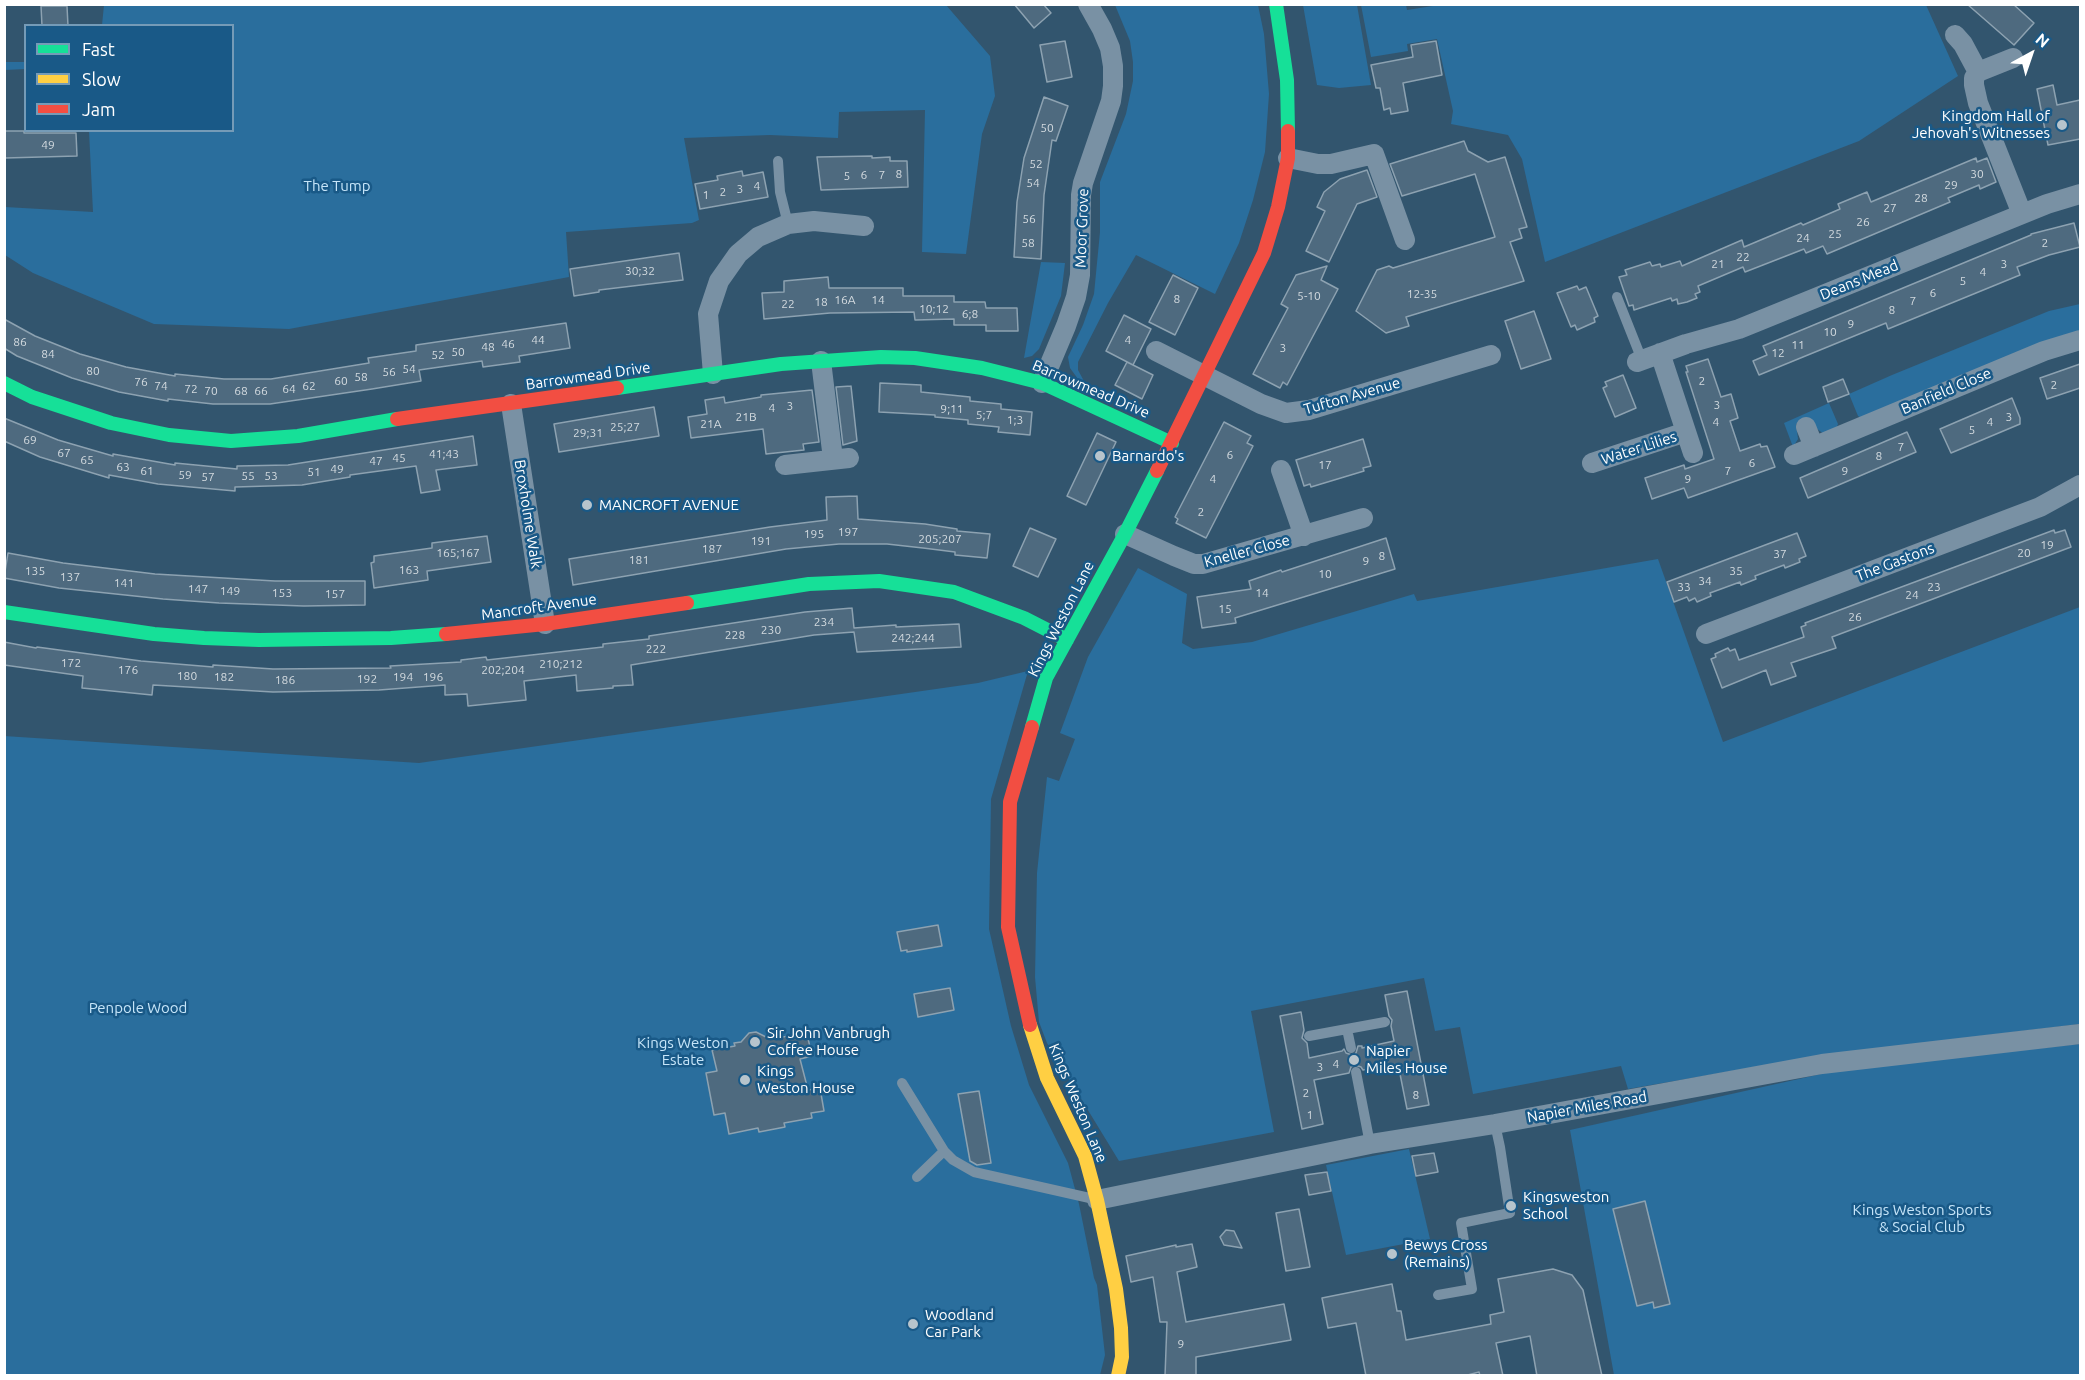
<!DOCTYPE html>
<html>
<head>
<meta charset="utf-8">
<style>
  body { margin:0 }
  #map { position:relative; width:2085px; height:1380px; overflow:hidden; background:#32556e; font-family:Ubuntu,sans-serif }
  canvas { display:block }
  .frame { position:absolute; inset:0; border:6px solid #fff; pointer-events:none }
  .legend { position:absolute; left:24px; top:24px; width:210px; height:108px; box-sizing:border-box; background:#195987; border:2px solid #759bb7; margin:0; padding:8px 10px; list-style:none; font-size:18px; color:#fff }
  .legend li { display:flex; align-items:center; gap:12px; height:30px }
  .legend b { width:30px; border:2px solid #759bb7 }
  .north { position:absolute; left:2001px; top:24px; width:60px; height:60px; -webkit-text-stroke:4px #195987; paint-order:stroke; rotate:40deg; font-size:16px; font-weight:700; line-height:24px; text-align:center; color:#fff }
  .north::after { content:''; display:block; margin:auto; width:21px; height:27px; background:#fff; clip-path:polygon(50% 0,100% 100%,50% 72%,0 100%) }
</style>
</head>
<body>
<div id="map">
<canvas width="2085" height="1380"></canvas>
<div class="frame"></div>
<ul class="legend">
<li><b style="height:8px;background:#16e098"></b>Fast</li>
<li><b style="height:8px;background:#ffcf43"></b>Slow</li>
<li><b style="height:8px;background:#f24e42"></b>Jam</li>
</ul>
<div class="north">N</div>
</div>
<script>
const context = document.querySelector('canvas').getContext('2d');
context.lineJoin = 'round';
function fillPath(path, color) {
  context.fillStyle = color;
  context.fill(path, 'evenodd');
}
function toPath(rows) {
  const path = new Path2D();
  for (const r of rows) {
    path.moveTo(r[0], r[1]);
    for (let i = 2; i < r.length; i += 2) path.lineTo(r[i], r[i + 1]);
  }
  return path;
}
function trace(path, color, width, dash) {
  context.strokeStyle = color;
  context.lineWidth = width;
  context.lineCap = dash ? 'butt' : 'round';
  context.setLineDash(dash || []);
  context.stroke(path);
}
function label(font, color, halo, rows, align = 'center') {
  context.font = font + ' Ubuntu,sans-serif';
  context.lineWidth = 5;
  context.setLineDash([]);
  context.textBaseline = 'middle';
  context.strokeStyle = halo;
  context.fillStyle = color;
  for (const [text, x, y, turn = 0] of rows) {
    context.save();
    context.translate(x, y);
    context.rotate((+turn || 0) * Math.PI / 180);
    context.textAlign = isNaN(turn) ? turn : align;
    if (halo) context.strokeText(text, 0, 0);
    context.fillText(text, 0, 0);
    context.restore();
  }
}
const green = toPath([
  [104,5,946,5,990,56,995,96,982,134,966,254,922,252,925,110,839,112,838,138,770,135,684,138,699,220,692,223,566,232,569,277,289,329,154,324,33,273,5,255,5,207,93,212,89,131,232,130,232,26,102,25],
  [1115,5,1258,5,1264,34,1269,94,1265,152,1253,200,1239,243,1215,294,1136,255,1108,303,1078,362,1078,370,1085,383,1078,379,1070,368,1068,357,1083,325,1094,294,1100,232,1100,182,1126,114,1133,81,1133,62,1130,41],
  [1303,5,1357,5,1371,85,1339,88,1317,85],
  [1439,5,1926,5,1958,76,1859,141,1545,262,1522,159,1508,135,1451,124,1453,111,1437,39,1407,44,1408,51,1371,57,1361,5,1406,5,1407,10],
  [4,62,25,62,25,69,5,70],
  [1041,262,1065,263,1061,296,1039,349,1032,356,1024,358],
  [2080,304,2080,334,2055,339,2008,356,1863,419,1858,416,1849,394,1892,375,2049,311],
  [1829,403,1838,424,1836,429,1824,434,1813,426,1808,419,1796,424,1798,439,1793,447,1784,423],
  [1658,559,1723,742,2080,607,2080,1024,1825,1055,1628,1089,1621,1066,1473,1094,1460,1027,1435,1031,1424,978,1251,1011,1274,1132,1119,1161,1047,1043,1039,1022,1035,977,1037,873,1047,777,1059,781,1075,739,1060,733,1088,657,1138,568,1187,594,1182,643,1193,649,1252,642,1414,594,1417,601],
  [1028,671,991,799,989,929,1011,1026,1029,1085,1068,1163,1079,1204,1094,1278,1097,1285,1105,1355,1100,1375,5,1375,4,736,419,763,978,683],
  [2080,1044,2080,1375,1614,1375,1570,1130,1848,1068],
  [1409,1149,1430,1239,1346,1255,1326,1165]
]);
const building = toPath([
  [1014,4,1043,4,1051,13,1034,28,1014,4],
  [1967,4,2013,4,2034,23,2014,45,1967,4],
  [41,6,67,6,68,26,42,26,41,6],
  [1065,41,1072,77,1047,82,1040,45,1065,41],
  [1436,41,1442,75,1403,83,1408,111,1391,114,1390,108,1384,110,1380,88,1376,88,1371,65,1413,57,1411,45,1436,41],
  [2053,85,2057,105,2080,100,2080,139,2048,145,2037,89,2053,85],
  [1044,97,1068,106,1056,141,1052,140,1044,195,1041,259,1014,257,1017,202,1024,158,1044,97],
  [4,131,24,131,24,133,76,133,77,156,5,158,4,131],
  [1464,141,1468,151,1488,162,1505,157,1527,227,1519,229,1522,238,1510,242,1524,281,1406,317,1409,326,1386,333,1356,311,1377,270,1389,266,1393,268,1495,237,1475,174,1402,196,1390,164,1464,141],
  [872,156,872,158,890,157,890,161,907,161,908,187,821,190,817,157,872,156],
  [1976,158,1977,162,1987,158,1996,182,1980,189,1979,185,1948,198,1950,202,1827,254,1823,246,1806,253,1804,249,1745,272,1743,267,1698,286,1700,292,1695,294,1697,298,1687,302,1678,304,1677,299,1672,301,1671,298,1634,310,1633,305,1629,306,1619,277,1627,275,1625,270,1650,262,1652,266,1660,264,1661,267,1680,261,1682,266,1742,240,1744,247,1801,223,1803,225,1840,209,1838,204,1867,192,1871,202,1976,158],
  [1367,170,1377,197,1357,204,1329,262,1306,251,1325,211,1317,207,1324,192,1340,179,1367,170],
  [742,171,743,176,763,172,768,197,700,209,695,184,718,180,717,176,742,171],
  [2074,223,2080,247,2049,255,2017,267,2020,275,1888,329,1886,323,1759,375,1753,361,1767,355,1763,346,2031,235,2031,234,2074,223],
  [679,253,683,280,599,290,599,292,574,296,570,269,679,253],
  [1327,266,1321,280,1338,289,1287,385,1283,382,1280,388,1253,374,1288,308,1281,304,1296,275,1327,266],
  [1173,275,1198,288,1175,335,1149,322,1173,275],
  [828,277,829,288,903,288,903,296,954,296,954,302,985,302,986,308,1017,308,1018,331,986,331,986,325,954,325,954,319,915,320,914,312,830,313,764,319,762,293,784,292,784,281,828,277],
  [1577,286,1579,290,1586,287,1598,316,1594,318,1595,322,1577,330,1575,325,1571,327,1557,293,1577,286],
  [1534,311,1551,359,1521,369,1505,321,1534,311],
  [1124,315,1151,329,1133,365,1106,351,1124,315],
  [4,319,35,336,80,354,126,367,175,376,175,374,224,379,271,379,369,363,368,358,416,351,416,345,566,323,570,348,519,356,520,362,483,367,482,361,419,370,421,381,372,389,270,404,213,404,168,399,168,401,119,392,72,378,17,356,4,348,4,319],
  [1708,359,1721,397,1731,394,1738,418,1730,421,1740,451,1760,444,1761,447,1767,446,1775,467,1688,498,1684,488,1652,499,1645,478,1684,465,1685,469,1714,459,1686,372,1688,372,1686,366,1708,359],
  [1127,362,1153,375,1142,399,1115,385,1127,362],
  [2080,364,2080,388,2047,399,2040,378,2080,364],
  [1623,375,1636,408,1615,417,1603,388,1607,386,1605,382,1623,375],
  [1843,379,1849,394,1828,402,1823,387,1843,379],
  [880,383,921,385,921,392,970,397,970,401,1001,404,1001,409,1032,412,1030,435,998,432,999,427,968,424,968,420,935,417,935,415,879,412,880,383],
  [851,386,857,441,843,445,836,387,851,386],
  [812,390,819,442,803,444,804,450,766,454,763,429,691,438,688,417,707,414,705,400,724,397,725,403,761,397,761,395,812,390],
  [2012,398,2020,418,2020,424,1951,453,1940,429,2012,398],
  [654,407,659,436,559,452,554,424,654,407],
  [4,418,58,440,113,456,113,454,175,465,175,463,237,469,237,466,288,465,473,436,477,465,436,470,440,490,421,493,416,466,350,475,350,477,302,485,235,487,235,491,158,484,109,475,109,478,40,457,4,441,4,418],
  [1224,422,1251,436,1247,443,1253,446,1206,538,1176,523,1178,519,1175,517,1224,422],
  [1907,432,1916,452,1808,498,1800,478,1907,432],
  [1097,433,1116,442,1086,505,1067,496,1097,433],
  [1363,439,1371,466,1363,468,1364,471,1311,487,1310,484,1304,486,1296,460,1363,439],
  [857,496,858,519,925,524,957,529,957,531,990,534,987,558,955,555,955,552,923,548,887,544,839,544,786,549,573,585,569,559,770,527,827,520,826,497,857,496],
  [1030,528,1056,539,1038,577,1013,566,1030,528],
  [2054,530,2055,533,2065,530,2071,547,1832,637,1836,648,1791,663,1796,676,1771,685,1766,670,1722,688,1711,659,1716,657,1715,654,1728,648,1730,651,1735,649,1739,660,1804,637,1801,627,1806,625,1805,623,2054,530],
  [1797,533,1806,556,1799,559,1800,562,1785,568,1784,565,1755,576,1756,579,1741,585,1740,582,1710,593,1711,596,1697,602,1695,598,1689,601,1687,597,1674,602,1667,582,1797,533],
  [487,536,491,562,427,571,428,580,374,588,371,563,374,562,374,556,432,548,432,543,487,536],
  [1386,538,1395,569,1235,618,1236,623,1202,628,1197,597,1251,589,1249,581,1281,570,1282,572,1386,538],
  [8,553,63,563,155,574,275,581,365,581,365,605,304,606,219,603,163,599,59,588,4,578,8,553],
  [852,608,854,628,896,625,896,627,959,624,961,647,857,652,854,632,814,635,631,665,633,685,613,686,613,688,577,691,576,675,524,681,526,700,468,706,467,694,445,695,445,685,379,690,273,692,153,685,152,695,82,688,83,676,4,665,4,642,36,648,37,647,141,661,213,667,213,665,273,669,391,668,390,666,461,662,461,660,486,657,487,660,603,647,603,644,649,639,649,636,805,612,852,608],
  [938,925,942,946,907,952,907,950,901,951,897,932,938,925],
  [950,988,954,1010,918,1017,914,994,950,988],
  [1407,991,1429,1105,1407,1109,1398,1064,1363,1070,1361,1067,1355,1065,1351,1067,1349,1073,1314,1080,1323,1124,1302,1129,1280,1016,1301,1012,1304,1030,1302,1038,1307,1043,1309,1058,1342,1051,1344,1049,1346,1053,1352,1055,1356,1053,1358,1046,1362,1046,1362,1048,1394,1041,1391,1026,1392,1020,1389,1016,1385,995,1407,991],
  [756,1032,766,1037,773,1036,774,1038,807,1034,812,1056,800,1059,808,1090,820,1088,824,1111,811,1113,812,1118,784,1123,785,1127,759,1132,758,1128,729,1134,725,1113,714,1115,706,1073,717,1071,712,1050,735,1046,734,1043,741,1042,749,1033,756,1032],
  [979,1091,991,1163,977,1165,970,1161,958,1094,979,1091],
  [1434,1153,1438,1172,1416,1176,1412,1156,1434,1153],
  [1327,1172,1331,1191,1309,1195,1305,1175,1327,1172],
  [1645,1201,1670,1304,1654,1308,1653,1302,1637,1306,1613,1209,1645,1201],
  [1299,1209,1310,1267,1286,1271,1276,1213,1299,1209],
  [1226,1230,1234,1231,1242,1248,1224,1245,1220,1237,1226,1230],
  [1192,1244,1197,1267,1177,1272,1186,1322,1284,1304,1291,1340,1196,1357,1196,1376,1165,1376,1167,1322,1160,1322,1153,1277,1131,1282,1126,1256,1176,1245,1176,1247,1192,1244],
  [1553,1269,1572,1275,1583,1290,1602,1376,1537,1376,1530,1336,1496,1343,1503,1376,1480,1376,1479,1372,1464,1376,1366,1376,1356,1323,1328,1328,1322,1298,1392,1284,1397,1311,1401,1311,1406,1340,1491,1324,1490,1315,1504,1312,1498,1279,1553,1269]
]);
const lane = toPath([
  [778,161,780,192,788,224],
  [1617,297,1642,360],
  [1347,1029,1351,1048],
  [1309,1036,1385,1022],
  [1356,1072,1370,1144],
  [902,1083,944,1151,953,1160,974,1172,1094,1199],
  [917,1177,944,1151],
  [1438,1295,1472,1289,1461,1223,1510,1213,1500,1147,1495,1124]
]);
const street = toPath([
  [1955,35,1963,44,1978,72,2013,58],
  [1978,72,1974,78,1974,85,1978,103,2022,214],
  [1288,158,1318,164,1331,164,1374,154,1405,240],
  [1156,351,1261,404,1286,413,1309,410,1491,355],
  [1660,353,1693,453],
  [821,361,833,459],
  [1637,362,1686,344,1739,329,2047,204,2080,194],
  [713,374,708,314,719,281,738,254,758,237,788,224,814,221,864,226],
  [1042,383,1066,326,1076,297,1080,275,1081,195,1083,183,1111,101,1113,86,1113,66,1110,48,1102,29,1088,4],
  [511,404,545,624],
  [1806,427,1814,447],
  [1794,455,2044,351,2080,340],
  [1592,463,1686,432],
  [785,465,849,458],
  [1281,470,1304,536],
  [1125,534,1174,556,1194,564,1203,564,1363,518],
  [1706,634,2040,507,2080,485],
  [1097,1200,1370,1144,1495,1124,1822,1064,2080,1034]
]);
const fast = toPath([
  [1276,4,1287,80,1288,131],
  [4,383,32,397,111,423,169,435,231,441,298,436,397,419],
  [617,388,781,364,881,357,915,358,982,368,1042,383,1172,443],
  [687,603,809,584,879,581,954,592,1024,618,1067,640],
  [4,612,154,634,204,638,259,640,391,638,446,634],
  [1032,727,1046,678,1125,534,1157,471]
]);
const slow = toPath([
  [1030,1025,1047,1078,1085,1156,1097,1200,1116,1289,1121,1328,1122,1357,1118,1376]
]);
const jam = toPath([
  [397,419,617,388],
  [1157,471,1264,253,1278,207,1288,158,1288,131],
  [446,634,545,624,687,603],
  [1030,1025,1008,927,1010,802,1032,727]
]);
const markers = [
  [2062,125,6,"#b7c4cc"],
  [1100,456,6,"#b7c4cc"],
  [587,505,6,"#b7c4cc"],
  [755,1042,6,"#b7c4cc"],
  [1354,1060,6,"#b7c4cc"],
  [745,1080,6,"#b7c4cc"],
  [1511,1206,6,"#b7c4cc"],
  [1392,1254,6,"#b7c4cc"],
  [913,1324,6,"#b7c4cc"]
];
const numberNames = [
  ["50",1047,128],
  ["49",48,145],
  ["52",1036,164],
  ["8",899,174],
  ["30",1977,174],
  ["6",864,175],
  ["7",882,175],
  ["5",847,176],
  ["54",1033,183],
  ["29",1951,185],
  ["4",757,186],
  ["3",740,189],
  ["2",723,192],
  ["1",706,195],
  ["28",1921,198],
  ["27",1890,208],
  ["56",1029,219],
  ["26",1863,222],
  ["25",1835,234],
  ["24",1803,238],
  ["58",1028,243],
  ["2",2045,243],
  ["22",1743,257],
  ["21",1718,264],
  ["3",2004,264],
  ["30;32",640,271],
  ["4",1983,272],
  ["5",1963,281],
  ["6",1933,293],
  ["12-35",1422,294],
  ["5-10",1309,296],
  ["8",1177,299],
  ["16A",845,300],
  ["14",878,300],
  ["7",1913,301],
  ["18",821,302],
  ["22",788,304],
  ["10;12",934,309],
  ["8",1892,310],
  ["6;8",970,314],
  ["9",1851,324],
  ["10",1830,332],
  ["44",538,340],
  ["4",1128,340],
  ["86",20,342],
  ["46",508,344],
  ["11",1798,345],
  ["48",488,347],
  ["3",1283,348],
  ["50",458,352],
  ["12",1778,353],
  ["84",48,354],
  ["52",438,355],
  ["54",409,369],
  ["80",93,371],
  ["56",389,372],
  ["58",361,377],
  ["60",341,381],
  ["2",1702,381],
  ["76",141,382],
  ["2",2054,385],
  ["74",161,386],
  ["62",309,386],
  ["72",191,389],
  ["64",289,389],
  ["70",211,391],
  ["68",241,391],
  ["66",261,391],
  ["3",1717,405],
  ["3",790,406],
  ["4",772,408],
  ["9;11",952,409],
  ["5;7",984,415],
  ["21B",746,417],
  ["3",2009,417],
  ["1;3",1015,420],
  ["4",1716,422],
  ["4",1990,422],
  ["21A",711,424],
  ["25;27",625,427],
  ["5",1972,430],
  ["29;31",588,433],
  ["69",30,440],
  ["7",1901,447],
  ["67",64,453],
  ["41;43",444,454],
  ["6",1230,455],
  ["8",1879,456],
  ["45",399,458],
  ["65",87,460],
  ["47",376,461],
  ["6",1752,463],
  ["17",1325,465],
  ["63",123,467],
  ["49",337,469],
  ["61",147,471],
  ["7",1728,471],
  ["9",1845,471],
  ["51",314,472],
  ["59",185,475],
  ["55",248,476],
  ["53",271,476],
  ["57",208,477],
  ["4",1213,479],
  ["9",1688,479],
  ["2",1201,512],
  ["197",848,532],
  ["195",814,534],
  ["205;207",940,539],
  ["191",761,541],
  ["19",2047,545],
  ["187",712,549],
  ["165;167",458,553],
  ["20",2024,553],
  ["37",1780,554],
  ["8",1382,556],
  ["181",639,560],
  ["9",1366,561],
  ["163",409,570],
  ["135",35,571],
  ["35",1736,571],
  ["10",1325,574],
  ["137",70,577],
  ["34",1705,581],
  ["141",124,583],
  ["33",1684,587],
  ["23",1934,587],
  ["147",198,589],
  ["149",230,591],
  ["153",282,593],
  ["14",1262,593],
  ["157",335,594],
  ["24",1912,595],
  ["15",1225,609],
  ["26",1855,617],
  ["234",824,622],
  ["230",771,630],
  ["228",735,635],
  ["242;244",913,638],
  ["222",656,649],
  ["172",71,663],
  ["210;212",561,664],
  ["176",128,670],
  ["202;204",503,670],
  ["180",187,676],
  ["182",224,677],
  ["194",403,677],
  ["196",433,677],
  ["192",367,679],
  ["186",285,680],
  ["4",1336,1064],
  ["3",1320,1067],
  ["2",1306,1093],
  ["8",1416,1095],
  ["1",1310,1115],
  ["9",1181,1344]
];
const poiNames = [
  ["Kingdom Hall of",2050,116,"right"],
  ["Jehovah's Witnesses",2050,133,"right"],
  ["Barnardo's",1112,456],
  ["MANCROFT AVENUE",599,505],
  ["Sir John Vanbrugh",767,1033],
  ["Coffee House",767,1050],
  ["Napier",1366,1051],
  ["Miles House",1366,1068],
  ["Kings",757,1071],
  ["Weston House",757,1088],
  ["Kingsweston",1523,1197],
  ["School",1523,1214],
  ["Bewys Cross",1404,1245],
  ["(Remains)",1404,1262],
  ["Woodland",925,1315],
  ["Car Park",925,1332]
];
const parkNames = [
  ["The Tump",337,186],
  ["Penpole Wood",138,1008],
  ["Kings Weston",683,1043],
  ["Estate",683,1060],
  ["Kings Weston Sports",1922,1210],
  ["& Social Club",1922,1227]
];
const streetNames = [
  ["Moor Grove",1082,228,-88],
  ["Deans Mead",1859,280,-22],
  ["Barrowmead Drive",588,376,-8],
  ["Barrowmead Drive",1091,389,23],
  ["Banfield Close",1946,391,-23],
  ["Tufton Avenue",1352,396,-16],
  ["Water Lilies",1639,448,-18],
  ["Broxholme Walk",528,514,81],
  ["Kneller Close",1247,551,-15],
  ["The Gastons",1895,562,-21],
  ["Mancroft Avenue",539,607,-8],
  ["Kings Weston Lane",1061,619,-63],
  ["Kings Weston Lane",1078,1103,67],
  ["Napier Miles Road",1587,1107,-10]
];
fillPath(green, '#2a6e9d');
fillPath(building, '#4e6a7f');
trace(building, '#8da2b1', 1.5);
trace(lane, '#7991a4', 10);
trace(street, '#7991a4', 20);
trace(fast, '#16e098', 14);
trace(slow, '#ffcf43', 14);
trace(jam, '#f24e42', 14);
for (const [x, y, r, color] of markers) {
  const dot = new Path2D();
  dot.arc(x, y, r, 0, 2 * Math.PI);
  context.fillStyle = color;
  context.fill(dot);
  trace(dot, '#195987', 2);
}
label('12px', '#d3dadf', null, numberNames);
label('15px', '#fff', '#195987', poiNames, 'left');
label('15px', '#c6e5f9', '#195987', parkNames);
label('15px', '#fff', '#195987', streetNames);
</script>
</body>
</html>
